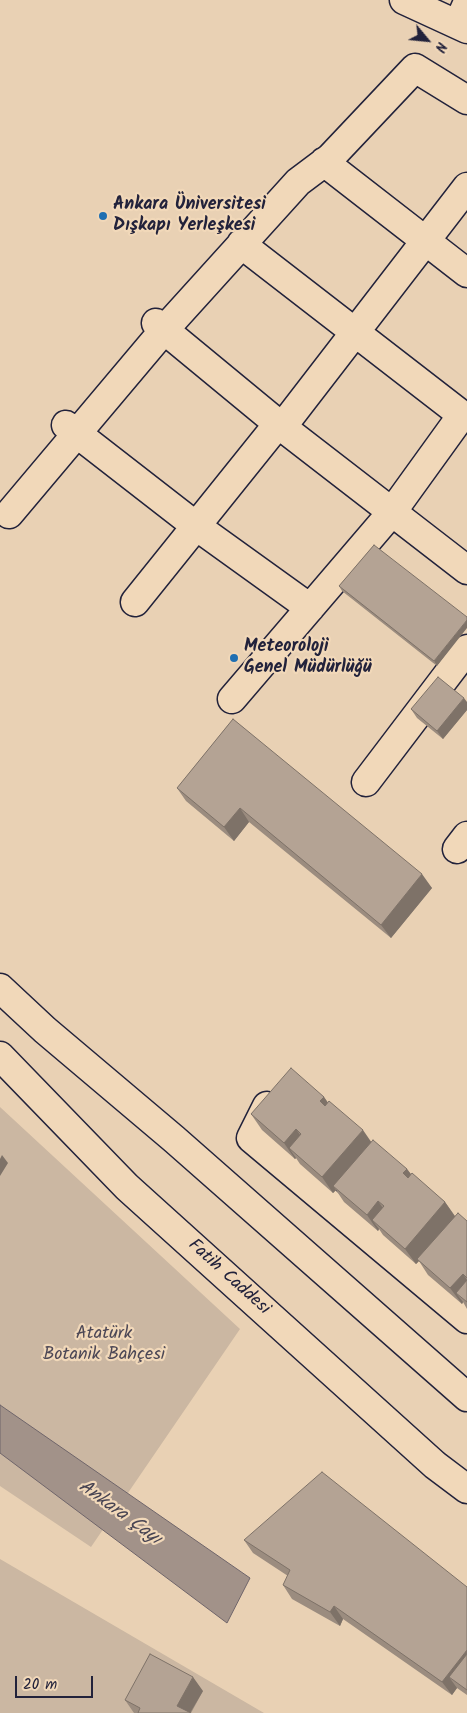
<!DOCTYPE html>
<html>
<head>
<meta charset="utf-8">
<style>
  body { margin:0 }
  #map { position:relative; width:467px; height:1713px; overflow:hidden; background:#e9d1b4; font-family:Kalam,sans-serif }
  canvas { display:block }
  .north { position:absolute; left:402px; top:15px; width:50px; height:50px; -webkit-text-stroke:4px #f1d8b9; paint-order:stroke; rotate:118deg; font-size:14px; font-weight:700; line-height:20px; text-align:center; color:#22223b }
  .north::after { content:''; display:block; margin:auto; width:18px; height:22px; background:#22223b; clip-path:polygon(50% 0,100% 100%,50% 72%,0 100%) }
  .scale { position:absolute; left:15px; top:1676px; width:78px; height:22px; box-sizing:border-box; border:2px solid #22223b; border-top:0; padding-left:6px; font-size:15px; line-height:18px; white-space:nowrap; color:#22223b; -webkit-text-stroke:4px #f1d8b9; paint-order:stroke }
</style>
</head>
<body>
<div id="map">
<canvas width="467" height="1713"></canvas>
<div class="north">N</div>
<div class="scale">20 m</div>
</div>
<script>
const context = document.querySelector('canvas').getContext('2d');
context.lineJoin = 'round';
function fillPath(path, color) {
  context.fillStyle = color;
  context.fill(path, 'evenodd');
}
function toPath(rows) {
  const path = new Path2D();
  for (const r of rows) {
    path.moveTo(r[0], r[1]);
    for (let i = 2; i < r.length; i += 2) path.lineTo(r[i], r[i + 1]);
  }
  return path;
}
function trace(path, color, width, dash) {
  context.strokeStyle = color;
  context.lineWidth = width;
  context.lineCap = dash ? 'butt' : 'round';
  context.setLineDash(dash || []);
  context.stroke(path);
}
function label(font, color, halo, rows, align = 'center') {
  context.font = font + ' Kalam,sans-serif';
  context.lineWidth = 4.5;
  context.setLineDash([]);
  context.textBaseline = 'middle';
  context.strokeStyle = halo;
  context.fillStyle = color;
  for (const [text, x, y, turn = 0] of rows) {
    context.save();
    context.translate(x, y);
    context.rotate((+turn || 0) * Math.PI / 180);
    context.textAlign = isNaN(turn) ? turn : align;
    if (halo) context.strokeText(text, 0, 0);
    context.fillText(text, 0, 0);
    context.restore();
  }
}
const green = toPath([
  [0,1107,240,1329,91,1547,0,1486],
  [0,1559,264,1713,0,1713]
]);
const water = toPath([
  [0,1405,250,1578,227,1623,0,1453,0,1405]
]);
const minor = toPath([
  [458,24,467,4],
  [324,162,467,273],
  [156,323,282,427,467,570],
  [66,425,196,526,310,608],
  [282,427,467,187],
  [9,514,164,330,298,182,330,158,415,68,467,100],
  [135,602,278,424],
  [232,699,392,512,462,415,241,244],
  [366,782,467,649],
  [457,849,467,836],
  [267,1106,251,1138,467,1319]
]);
const major = toPath([
  [404,0,467,29],
  [0,988,45,1030,174,1139,467,1397],
  [0,1056,127,1187,435,1465,467,1489]
]);
const wall = toPath([
  [374,545,437,666,342,591,339,586],
  [467,702,467,710,443,739,417,718,411,709],
  [233,719,432,888,391,938,249,822,234,841,186,801,177,788],
  [324,1097,328,1103,371,1142,407,1169,411,1174,445,1202,455,1216,467,1221,467,1309,463,1302,462,1304,428,1275,419,1261,416,1264,383,1235,379,1229,378,1231,344,1202,336,1190,333,1193,300,1164,296,1158,295,1159,262,1130,251,1114],
  [244,1540,467,1587,467,1695,457,1688,452,1695,343,1619,340,1626,292,1599,283,1585,288,1576,253,1553],
  [203,1691,191,1713,134,1713,125,1700]
]);
const shadedWall = toPath([
  [467,620,467,628,437,666,434,661],
  [464,698,467,702,467,710,443,739,437,731],
  [240,808,249,822,234,841,224,827],
  [422,874,432,888,391,938,381,925],
  [324,1097,335,1113,331,1117,320,1101],
  [296,1129,307,1145,289,1148,296,1158,295,1159,284,1143],
  [363,1130,374,1146,333,1186,336,1190,333,1193,322,1177],
  [2,1155,8,1163,0,1176,0,1159],
  [407,1169,418,1184,414,1189,403,1173],
  [378,1201,389,1217,372,1220,379,1229,378,1231,367,1215],
  [445,1202,456,1218,417,1259,419,1261,416,1264,405,1249],
  [463,1274,467,1280,456,1293,463,1302,462,1304,450,1288],
  [334,1606,343,1619,340,1626,330,1612],
  [467,1650,467,1676,449,1677,457,1688,452,1695,442,1682],
  [193,1677,203,1691,190,1713,177,1706]
]);
const building = toPath([
  [374,545,467,617,467,620,434,661,339,586,374,545],
  [438,677,464,698,437,731,411,709,438,677],
  [233,719,422,874,381,925,240,808,224,827,177,788,233,719],
  [291,1068,324,1097,320,1101,325,1106,329,1101,363,1130,322,1177,289,1148,301,1134,296,1129,284,1143,251,1114,291,1068],
  [373,1140,407,1169,403,1173,408,1178,412,1173,445,1202,405,1249,372,1220,384,1206,378,1201,367,1215,333,1186,373,1140],
  [458,1213,467,1221,467,1278,463,1274,450,1288,417,1259,458,1213],
  [467,1280,467,1302,456,1293,467,1280],
  [322,1472,467,1587,467,1650,442,1682,334,1606,330,1612,283,1585,290,1570,244,1540,322,1472],
  [150,1654,193,1677,177,1706,191,1713,138,1713,140,1708,125,1700,150,1654],
  [467,1654,467,1690,449,1677,467,1654]
]);
const markers = [
  [103,216,5,"#1f6fb2"],
  [234,658,5,"#1f6fb2"]
];
const poiNames = [
  ["Ankara Üniversitesi",113,206],
  ["Dışkapı Yerleşkesi",113,227],
  ["Meteoroloji",244,648],
  ["Genel Müdürlüğü",244,669]
];
const streetNames = [
  ["Fatih Caddesi",228,1278,42]
];
const parkNames = [
  ["Atatürk",104,1335],
  ["Botanik Bahçesi",104,1356]
];
const waterNames = [
  ["Ankara Çayı",119,1514,36]
];
fillPath(green, '#cbb7a2');
fillPath(water, '#a29289');
trace(water, '#6f656a', 1);
trace(minor, '#22223b', 31);
trace(major, '#22223b', 31);
trace(minor, '#f1d8b9', 28);
trace(major, '#f1d8b9', 28);
fillPath(wall, '#9b8c7f');
fillPath(shadedWall, '#7e7268');
fillPath(building, '#b4a394');
trace(building, '#7e7268', 1);
for (const [x, y, r, color] of markers) {
  const dot = new Path2D();
  dot.arc(x, y, r, 0, 2 * Math.PI);
  context.fillStyle = color;
  context.fill(dot);
  trace(dot, '#f1d8b9', 2);
}
label('bold 18px', '#22223b', '#f1d8b9', poiNames, 'left');
label('18px', '#22223b', '#f1d8b9', streetNames);
label('18px', '#4c4755', '#f1d8b9', parkNames);
label('italic 19px', '#484452', '#f1d8b9', waterNames);
</script>
</body>
</html>
